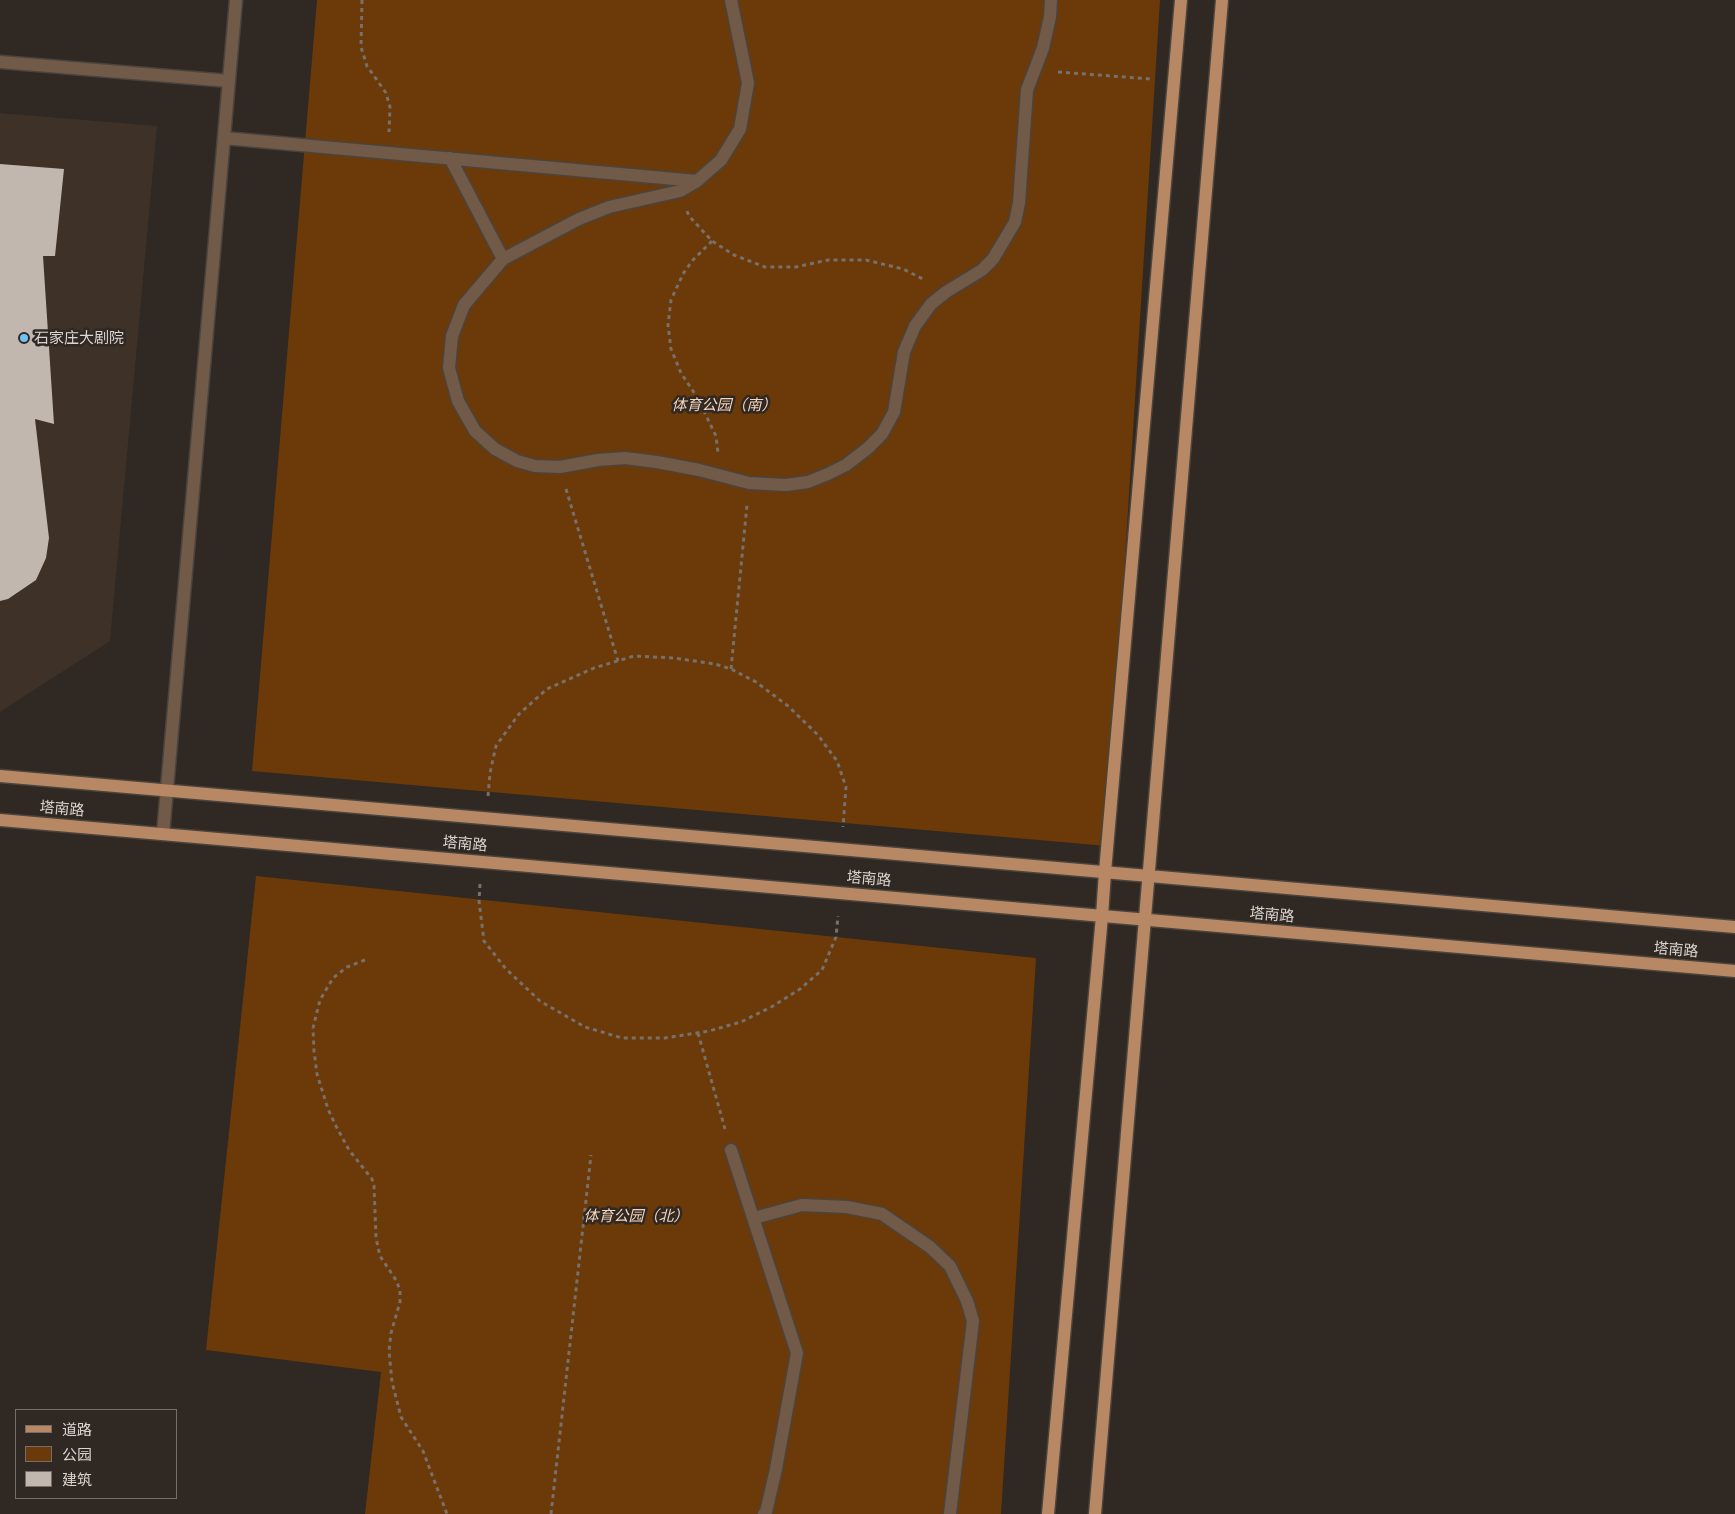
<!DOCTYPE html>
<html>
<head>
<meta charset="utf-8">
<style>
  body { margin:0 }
  #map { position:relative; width:1735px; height:1514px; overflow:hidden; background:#302822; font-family:"Playfair Display","Noto Sans SC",serif }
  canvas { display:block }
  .legend { position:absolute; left:15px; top:1409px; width:162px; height:90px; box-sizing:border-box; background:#302822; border:1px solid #746d68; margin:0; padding:6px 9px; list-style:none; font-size:15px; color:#dbd5d1 }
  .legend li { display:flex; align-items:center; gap:10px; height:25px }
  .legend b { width:25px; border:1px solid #746d68 }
</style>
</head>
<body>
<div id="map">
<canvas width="1735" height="1514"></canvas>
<ul class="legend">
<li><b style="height:6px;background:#b78863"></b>道路</li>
<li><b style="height:14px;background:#6b3a08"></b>公园</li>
<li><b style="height:14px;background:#c1b7af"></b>建筑</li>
</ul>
</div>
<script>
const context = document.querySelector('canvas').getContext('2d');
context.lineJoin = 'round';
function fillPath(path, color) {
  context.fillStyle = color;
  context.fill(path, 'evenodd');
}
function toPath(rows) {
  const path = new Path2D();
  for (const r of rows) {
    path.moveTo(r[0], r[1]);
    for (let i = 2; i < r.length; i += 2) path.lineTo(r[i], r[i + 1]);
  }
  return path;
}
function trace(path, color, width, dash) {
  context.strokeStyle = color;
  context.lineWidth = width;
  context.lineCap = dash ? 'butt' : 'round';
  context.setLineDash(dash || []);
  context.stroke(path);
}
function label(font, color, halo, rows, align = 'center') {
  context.font = font + ' "Playfair Display","Noto Sans SC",serif';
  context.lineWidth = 5;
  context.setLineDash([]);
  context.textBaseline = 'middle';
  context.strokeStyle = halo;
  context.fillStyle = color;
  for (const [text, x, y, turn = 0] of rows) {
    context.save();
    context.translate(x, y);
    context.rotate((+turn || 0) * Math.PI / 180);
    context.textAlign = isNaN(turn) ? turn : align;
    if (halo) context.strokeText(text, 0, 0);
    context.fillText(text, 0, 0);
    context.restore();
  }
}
const built = toPath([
  [0,113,157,126,110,641,0,712]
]);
const green = toPath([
  [317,0,1160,0,1107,846,252,771],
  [256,876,1036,958,1001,1514,365,1514,381,1372,206,1350]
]);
const building = toPath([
  [0,164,64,169,55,256,43,256,54,424,35,419,49,538,46,558,36,580,8,599,0,601]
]);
const path = toPath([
  [362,0,361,47,367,66,386,93,390,107,389,132],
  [1058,72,1151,79],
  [687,211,689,216,712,241,734,255,765,267,796,267,828,260,866,260,903,269,925,280],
  [712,241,692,261,683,274,671,300,668,325,671,349,681,373,697,397,716,436,718,453],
  [566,489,618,661],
  [731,669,747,505],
  [488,796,490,773,496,746,519,714,547,689,594,668,634,656,674,658,715,664,731,669,756,682,788,706,818,735,837,761,846,787,843,827],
  [480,884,479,901,484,941,506,969,540,1001,585,1027,622,1038,665,1038,709,1031,741,1022,773,1006,800,989,822,970,836,937,838,916],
  [365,960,347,967,333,978,320,1000,313,1028,314,1051,317,1074,328,1109,336,1126,349,1150,372,1179,374,1186,376,1238,380,1256,396,1280,400,1290,400,1302,391,1333,389,1351,392,1382,401,1417,423,1451,447,1514],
  [698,1033,725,1129],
  [551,1514,591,1155]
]);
const minor = toPath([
  [731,0,748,83,740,129,721,160,697,181,680,191,609,207,579,219,503,259,464,305,452,336,449,368,458,401,475,431,495,449,517,461,535,466,560,467,598,460,625,458,657,462,699,470,749,483,786,485,808,482,828,474,846,465,868,448,882,434,894,412,904,352,915,326,931,304,946,292,982,270,993,259,1015,222,1019,203,1027,90,1043,48,1050,17,1051,0],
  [0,62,229,81],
  [224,138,697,181],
  [450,158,503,259],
  [163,834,236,0],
  [731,1150,797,1353,776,1469,766,1512,764,1514],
  [754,1218,802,1205,847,1207,882,1214,930,1247,950,1266,967,1301,973,1321,950,1514]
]);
const major = toPath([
  [0,776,1735,927],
  [0,820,1735,971],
  [1048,1514,1102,916,1105,872,1181,0],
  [1095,1514,1222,0]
]);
const markers = [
  [24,338,5,"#72c1f5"]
];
const poiNames = [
  ["石家庄大剧院",34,338]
];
const parkNames = [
  ["体育公园（南）",724,405],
  ["体育公园（北）",636,1216]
];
const streetNames = [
  ["塔南路",62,809,5],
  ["塔南路",465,844,5],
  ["塔南路",869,879,5],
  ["塔南路",1272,915,5],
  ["塔南路",1676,950,5]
];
fillPath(built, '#3e3127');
fillPath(green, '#6b3a08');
fillPath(building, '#c1b7af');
trace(minor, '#4b443e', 15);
trace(major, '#4b443e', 15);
trace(path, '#77706b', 3, [4, 4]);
trace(minor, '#715a48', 12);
trace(major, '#b78863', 12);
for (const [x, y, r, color] of markers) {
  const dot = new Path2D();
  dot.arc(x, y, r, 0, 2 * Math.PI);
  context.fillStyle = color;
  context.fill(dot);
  trace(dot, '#302822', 2);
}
label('15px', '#dbd5d1', '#302822', poiNames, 'left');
label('italic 15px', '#f5d5bd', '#302822', parkNames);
label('15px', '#dbd5d1', '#302822', streetNames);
</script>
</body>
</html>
